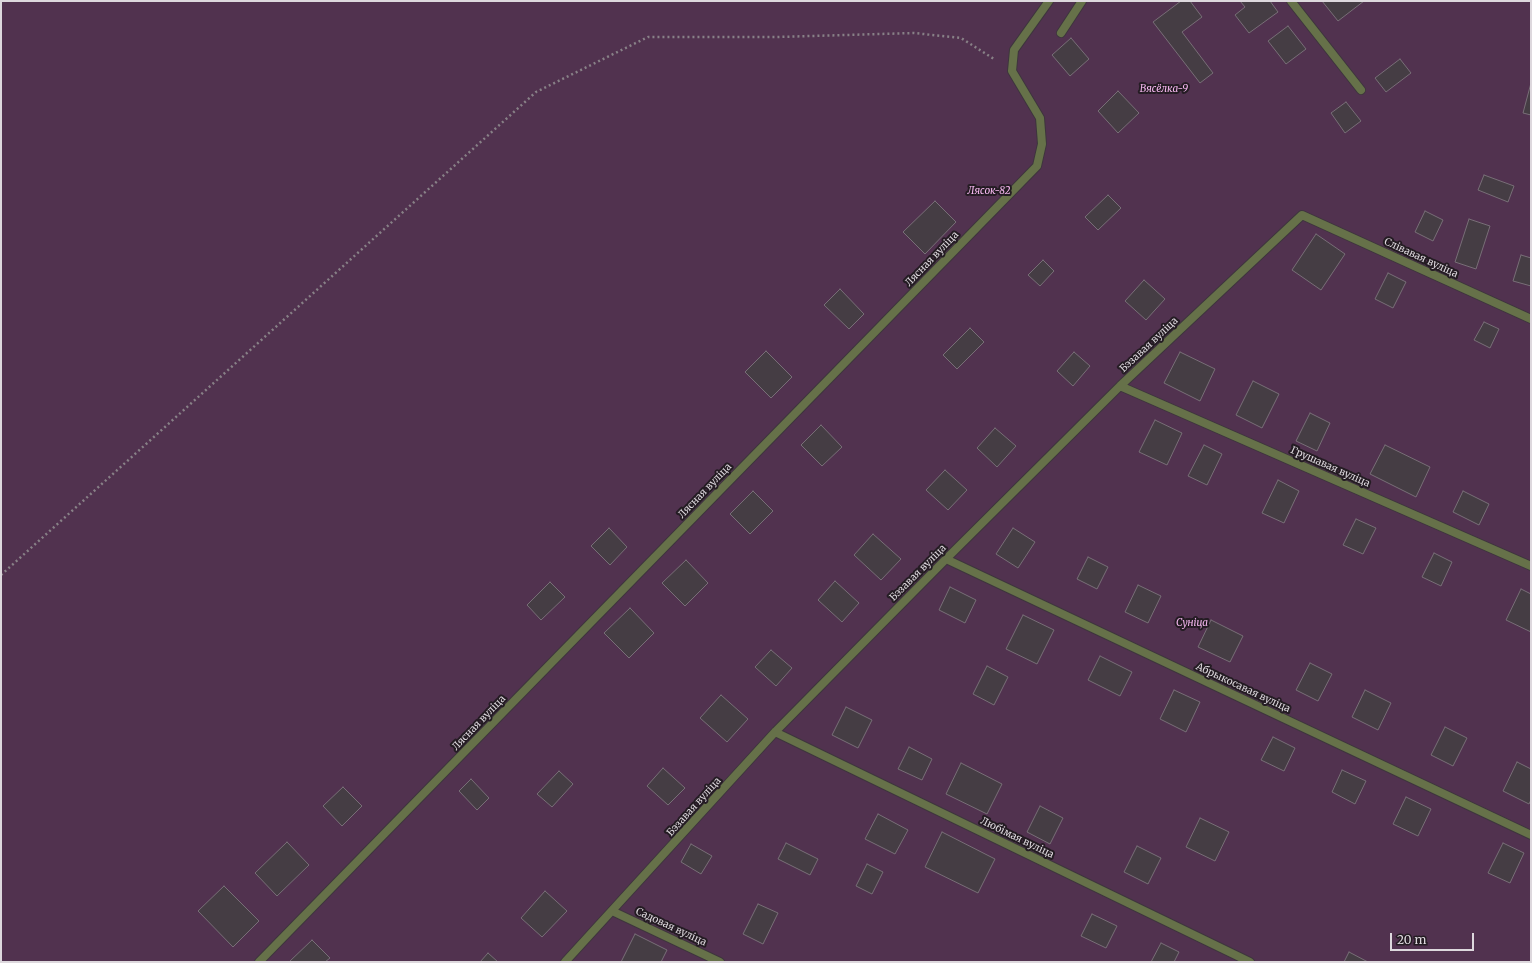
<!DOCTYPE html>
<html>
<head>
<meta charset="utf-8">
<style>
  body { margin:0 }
  #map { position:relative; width:1532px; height:963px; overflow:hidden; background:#241c23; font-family:Merriweather,serif }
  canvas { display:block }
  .frame { position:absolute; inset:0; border:2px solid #ddd8dd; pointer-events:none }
  .scale { position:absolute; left:1390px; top:933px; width:84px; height:18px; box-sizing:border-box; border:2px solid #ddd8dd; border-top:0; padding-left:5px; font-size:12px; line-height:14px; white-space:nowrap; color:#ddd8dd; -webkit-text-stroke:3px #241c23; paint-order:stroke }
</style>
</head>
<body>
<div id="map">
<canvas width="1532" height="963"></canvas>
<div class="frame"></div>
<div class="scale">20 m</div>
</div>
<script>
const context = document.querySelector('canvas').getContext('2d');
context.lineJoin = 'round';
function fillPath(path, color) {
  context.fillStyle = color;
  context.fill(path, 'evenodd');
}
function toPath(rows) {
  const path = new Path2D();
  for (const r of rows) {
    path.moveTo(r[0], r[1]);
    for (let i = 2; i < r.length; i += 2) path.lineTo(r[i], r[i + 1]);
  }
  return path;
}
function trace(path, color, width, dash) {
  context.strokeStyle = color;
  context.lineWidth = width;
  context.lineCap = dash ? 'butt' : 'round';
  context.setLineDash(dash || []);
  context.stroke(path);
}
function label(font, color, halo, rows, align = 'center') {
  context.font = font + ' Merriweather,serif';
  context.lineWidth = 4;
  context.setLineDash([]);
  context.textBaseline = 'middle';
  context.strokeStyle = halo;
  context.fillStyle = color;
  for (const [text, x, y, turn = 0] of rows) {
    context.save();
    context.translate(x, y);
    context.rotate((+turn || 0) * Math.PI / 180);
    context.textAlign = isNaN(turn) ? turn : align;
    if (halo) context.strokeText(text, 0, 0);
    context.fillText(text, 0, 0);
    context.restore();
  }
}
const green = toPath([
  [1,1,1531,1,1531,962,1,962]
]);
const building = toPath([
  [1181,1,1190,1,1202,17,1182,32,1213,73,1200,83,1153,22,1181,1],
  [1240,1,1270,1,1278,12,1249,33,1235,15,1245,7,1240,1],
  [1322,1,1364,1,1338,21,1322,1],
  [1288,26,1306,49,1286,64,1268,41,1288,26],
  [1071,38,1089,59,1070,76,1052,55,1071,38],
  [1400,59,1411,73,1386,92,1375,78,1400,59],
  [1531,83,1531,115,1523,113,1531,83],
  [1118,91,1139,113,1118,133,1098,111,1118,91],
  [1346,102,1361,121,1345,133,1331,113,1346,102],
  [1484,175,1514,186,1508,202,1478,190,1484,175],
  [1108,195,1121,208,1098,230,1085,217,1108,195],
  [935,201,956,222,925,254,903,232,935,201],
  [1425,211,1443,220,1433,241,1415,232,1425,211],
  [1469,219,1490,226,1476,269,1455,262,1469,219],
  [1316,234,1345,254,1321,290,1292,270,1316,234],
  [1521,255,1531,258,1531,286,1513,281,1521,255],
  [1043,260,1054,271,1040,286,1028,275,1043,260],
  [1388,273,1406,282,1393,308,1375,299,1388,273],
  [1144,280,1165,299,1146,320,1125,301,1144,280],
  [840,289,864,314,849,329,824,305,840,289],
  [1484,322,1499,329,1490,348,1474,340,1484,322],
  [970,328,984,342,957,369,943,355,970,328],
  [766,351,792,377,771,398,745,372,766,351],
  [1074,352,1090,366,1073,386,1057,371,1074,352],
  [1180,352,1215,369,1200,401,1164,383,1180,352],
  [1253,381,1279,394,1262,428,1236,415,1253,381],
  [1310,413,1330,423,1317,451,1296,441,1310,413],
  [1155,420,1182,433,1167,465,1139,452,1155,420],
  [821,425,842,447,822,466,801,445,821,425],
  [995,428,1016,446,997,467,977,448,995,428],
  [1204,445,1222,454,1207,485,1188,476,1204,445],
  [1385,445,1430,467,1416,497,1370,474,1385,445],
  [945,470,967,490,948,510,926,490,945,470],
  [1278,480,1299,491,1284,523,1262,513,1278,480],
  [753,491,773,511,750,534,730,514,753,491],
  [1463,491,1489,504,1479,525,1453,512,1463,491],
  [1356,519,1376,528,1363,554,1343,545,1356,519],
  [609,528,627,547,610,565,591,546,609,528],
  [1013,528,1035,542,1018,568,996,554,1013,528],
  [873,534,901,559,881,580,854,555,873,534],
  [1434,553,1452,562,1441,586,1422,577,1434,553],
  [1088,557,1108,567,1097,589,1077,579,1088,557],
  [686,560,708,583,685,606,662,583,686,560],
  [835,581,859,603,842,622,818,600,835,581],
  [550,582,565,597,541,620,527,605,550,582],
  [1138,585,1161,596,1148,623,1125,612,1138,585],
  [950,587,976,600,965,623,939,610,950,587],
  [1521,589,1531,594,1531,632,1506,620,1521,589],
  [630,608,654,633,629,658,604,633,630,608],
  [1023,615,1054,630,1037,664,1006,649,1023,615],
  [1211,620,1243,636,1230,662,1198,647,1211,620],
  [771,650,792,668,776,686,755,667,771,650],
  [1100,656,1132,672,1120,696,1088,680,1100,656],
  [1310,663,1332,674,1318,701,1296,690,1310,663],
  [987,666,1008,677,994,705,973,694,987,666],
  [1174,690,1200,702,1186,732,1160,719,1174,690],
  [1365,690,1391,703,1378,730,1352,717,1365,690],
  [721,695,748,719,727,742,700,718,721,695],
  [846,707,872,720,858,748,832,735,846,707],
  [1445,727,1467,738,1453,766,1431,755,1445,727],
  [1273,737,1295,748,1284,771,1261,760,1273,737],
  [909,747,932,759,922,780,898,769,909,747],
  [1517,762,1531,769,1531,800,1529,804,1503,791,1517,762],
  [961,763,1002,784,987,814,946,794,961,763],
  [663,768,685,788,668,805,647,786,663,768],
  [1342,770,1366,781,1355,804,1332,792,1342,770],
  [559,771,573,784,552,807,537,794,559,771],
  [471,779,489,798,477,810,459,791,471,779],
  [343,787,362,806,342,826,323,806,343,787],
  [1406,797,1431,809,1418,836,1393,824,1406,797],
  [1040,806,1063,818,1050,844,1027,832,1040,806],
  [878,814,908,830,895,854,865,839,878,814],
  [1200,818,1229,832,1215,861,1186,847,1200,818],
  [942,832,995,859,978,893,925,867,942,832],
  [287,842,309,865,277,896,255,873,287,842],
  [786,843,818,859,810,875,778,859,786,843],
  [1503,843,1524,853,1510,883,1488,873,1503,843],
  [691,844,712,856,701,874,681,862,691,844],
  [1137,846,1161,858,1148,884,1124,872,1137,846],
  [867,864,883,872,872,894,856,886,867,864],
  [224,886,259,921,233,947,198,911,224,886],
  [545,891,567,911,542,937,521,918,545,891],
  [758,904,778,913,763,944,743,934,758,904],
  [1092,914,1117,926,1106,948,1081,936,1092,914],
  [635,934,667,950,661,962,621,962,635,934],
  [312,940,330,958,325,962,289,962,312,940],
  [1161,943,1179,952,1174,962,1151,962,1161,943],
  [1349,952,1368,962,1344,962,1349,952],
  [488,953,498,962,480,962,488,953]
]);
const path = toPath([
  [1,575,536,92,648,37,777,37,914,33,961,38,994,59]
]);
const service = toPath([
  [1291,1,1361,90],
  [1061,33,1082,1],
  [1120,386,1531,566],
  [946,559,1531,835],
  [775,732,1250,962],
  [612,911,720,962],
  [259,962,1037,166,1042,144,1040,118,1012,71,1014,50,1049,1],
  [565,962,775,732,946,559,1120,386,1302,215,1531,319]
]);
const parkNames = [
  ["Вясёлка-9",1164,89],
  ["Лясок-82",989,191],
  ["Суніца",1192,623]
];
const streetNames = [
  ["Слівавая вуліца",1421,258,25],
  ["Лясная вуліца",932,259,-46],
  ["Бэзавая вуліца",1149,345,-43],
  ["Грушавая вуліца",1330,467,24],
  ["Лясная вуліца",705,491,-46],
  ["Бэзавая вуліца",918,573,-45],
  ["Абрыкосавая вуліца",1243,688,25],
  ["Лясная вуліца",479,723,-46],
  ["Бэзавая вуліца",694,807,-48],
  ["Любімая вуліца",1017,838,26],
  ["Садовая вуліца",671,927,25]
];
fillPath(green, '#51324f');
fillPath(building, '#453d44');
trace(building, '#786e77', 1);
trace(service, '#3e363d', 10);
trace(path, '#888187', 2.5, [2, 3]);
trace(service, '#667149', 8);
label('italic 10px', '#f8b9f2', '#241c23', parkNames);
label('10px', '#ddd8dd', '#241c23', streetNames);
</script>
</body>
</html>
